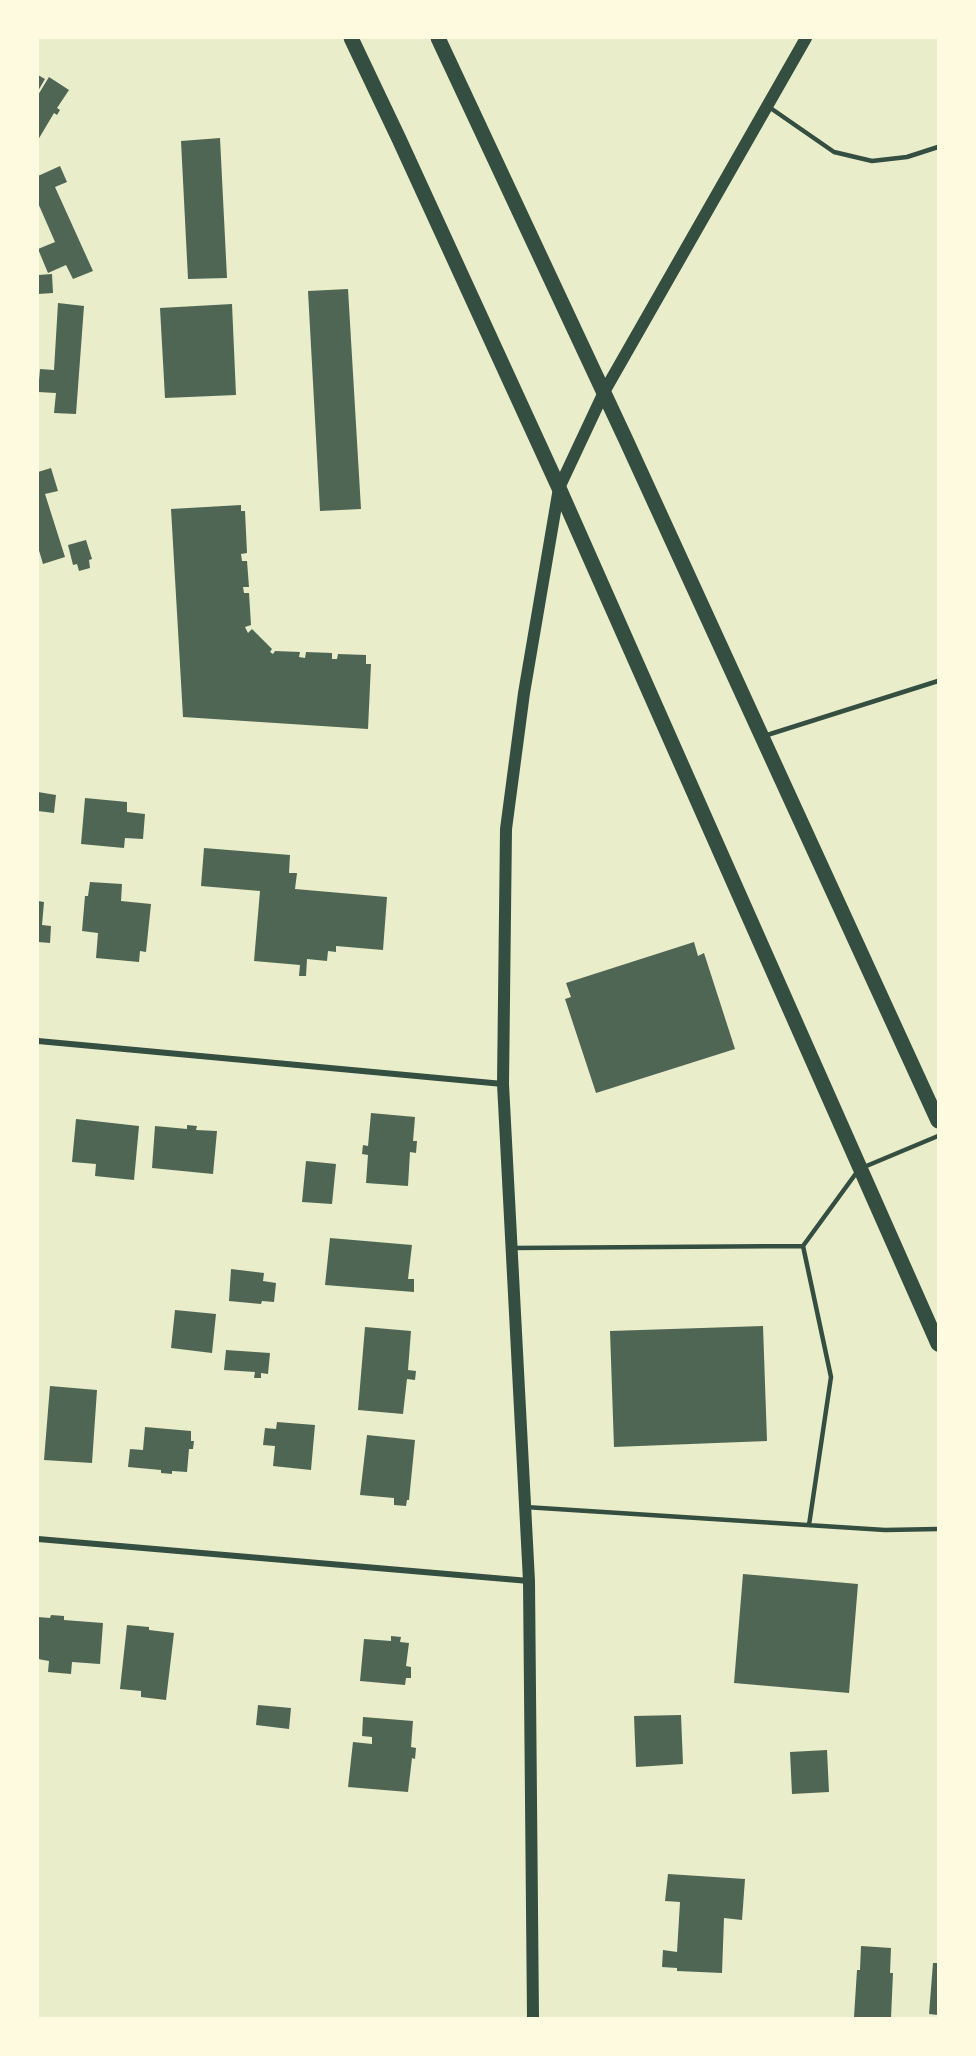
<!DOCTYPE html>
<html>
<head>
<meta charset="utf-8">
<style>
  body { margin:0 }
  #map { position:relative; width:976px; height:2056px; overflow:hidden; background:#e9edc9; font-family:Signika,sans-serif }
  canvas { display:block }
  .frame { position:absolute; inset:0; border:39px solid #fefae0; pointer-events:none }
</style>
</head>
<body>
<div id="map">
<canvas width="976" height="2056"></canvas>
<div class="frame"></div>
</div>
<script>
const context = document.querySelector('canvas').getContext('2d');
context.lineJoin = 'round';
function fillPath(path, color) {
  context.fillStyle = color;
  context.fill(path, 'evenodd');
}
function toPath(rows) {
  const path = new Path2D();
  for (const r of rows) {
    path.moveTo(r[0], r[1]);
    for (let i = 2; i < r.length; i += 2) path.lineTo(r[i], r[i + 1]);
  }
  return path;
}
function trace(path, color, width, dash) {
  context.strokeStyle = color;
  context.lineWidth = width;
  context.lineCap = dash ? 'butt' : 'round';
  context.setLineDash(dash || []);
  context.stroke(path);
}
const building = toPath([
  [38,75,45,79,38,91],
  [49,77,69,90,57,108,60,110,57,115,54,113,38,140,38,95],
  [220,138,227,278,188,279,181,141],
  [60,166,67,182,55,187,93,271,73,279,66,265,48,273,38,249,55,242,38,203,38,176],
  [52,274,53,293,38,294,38,275],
  [348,289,361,509,320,511,308,291],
  [58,303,84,306,76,414,54,413,56,393,38,392,40,369,54,370],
  [232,304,236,395,165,398,160,308],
  [51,468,58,491,45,494,65,557,43,564,38,547,38,472],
  [241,505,241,511,245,511,247,553,241,554,242,561,247,561,249,587,243,587,244,593,249,593,251,625,245,627,248,633,252,629,272,649,270,652,273,654,275,651,300,652,299,657,305,658,306,652,332,653,332,659,337,659,338,654,366,655,366,664,371,664,368,729,183,717,171,509],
  [86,540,92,559,89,560,90,568,79,571,77,564,73,565,68,545],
  [38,792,56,795,54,813,38,811],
  [85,798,127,802,127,812,145,814,143,839,125,838,124,848,81,844],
  [204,848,290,855,289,873,297,873,295,889,387,897,383,950,336,946,336,952,328,951,327,961,307,959,306,976,299,976,300,965,254,961,260,891,201,886],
  [90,882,122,884,121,901,151,904,146,952,140,951,139,962,96,958,98,933,82,931,85,896,88,896],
  [38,901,44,902,42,925,51,926,50,943,38,942],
  [694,942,698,956,704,953,735,1049,596,1093,565,999,571,997,566,983],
  [371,1113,415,1117,413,1141,417,1141,416,1153,410,1152,408,1186,366,1183,368,1155,362,1154,363,1145,368,1146],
  [76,1119,139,1126,134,1180,95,1176,96,1164,72,1162],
  [187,1125,197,1126,196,1130,217,1131,213,1174,152,1168,155,1126,187,1129],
  [306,1161,336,1164,332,1204,302,1202],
  [330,1238,412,1245,408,1279,414,1279,414,1292,325,1285],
  [231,1269,264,1273,263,1281,276,1283,274,1302,262,1301,261,1304,229,1301],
  [175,1310,216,1314,212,1353,171,1348],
  [763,1326,767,1441,614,1447,610,1331],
  [365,1327,411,1331,408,1370,416,1371,415,1380,407,1379,403,1414,358,1410],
  [226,1350,270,1353,268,1374,261,1373,261,1378,254,1378,255,1372,224,1370],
  [50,1386,97,1390,92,1463,44,1460],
  [277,1422,315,1425,311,1470,273,1466,275,1446,263,1445,265,1428,276,1429],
  [145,1427,191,1431,191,1441,194,1441,193,1449,189,1449,187,1472,172,1471,172,1474,161,1473,161,1470,128,1467,130,1449,143,1450],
  [367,1435,415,1440,409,1500,407,1500,406,1506,394,1505,394,1498,360,1495],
  [743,1574,858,1584,849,1693,734,1683],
  [51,1615,64,1616,64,1620,103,1623,100,1664,72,1662,71,1674,48,1672,49,1661,38,1659,38,1617,50,1618],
  [127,1625,149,1627,149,1630,174,1633,166,1700,141,1697,141,1691,120,1689],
  [391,1636,401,1637,400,1642,409,1643,406,1666,411,1667,411,1678,406,1678,405,1685,360,1681,364,1639,391,1641],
  [258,1705,291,1708,289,1729,256,1725],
  [681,1715,683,1764,636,1767,634,1716],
  [363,1717,413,1721,411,1747,416,1748,415,1759,412,1758,408,1792,348,1787,353,1742,372,1744,372,1737,362,1736],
  [827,1750,829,1792,792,1794,790,1752],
  [668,1874,745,1879,742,1920,724,1918,722,1973,677,1971,677,1968,662,1967,663,1950,677,1952,680,1902,665,1901],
  [861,1946,891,1948,890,1973,893,1973,891,2018,854,2017,857,1970,860,1970],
  [933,1963,938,1963,938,2015,929,2014]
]);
const service = toPath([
  [769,107,834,152,872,161,907,157,938,147],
  [764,736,938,681],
  [864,1167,938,1136],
  [803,1246,831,1377,809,1525],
  [513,1248,803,1246,857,1172],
  [525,1507,885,1530,938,1529]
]);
const minor = toPath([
  [38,1041,503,1084],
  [38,1539,529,1581]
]);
const secondary = toPath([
  [533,2018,529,1581,503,1084,506,829,524,693,559,488,604,392,806,38]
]);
const primary = toPath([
  [351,38,399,139,559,488,938,1344],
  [438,38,626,440,938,1121]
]);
fillPath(building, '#4f6655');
trace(service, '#344e41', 4.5);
trace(minor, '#344e41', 6);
trace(secondary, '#344e41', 12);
trace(primary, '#344e41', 15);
</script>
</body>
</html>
